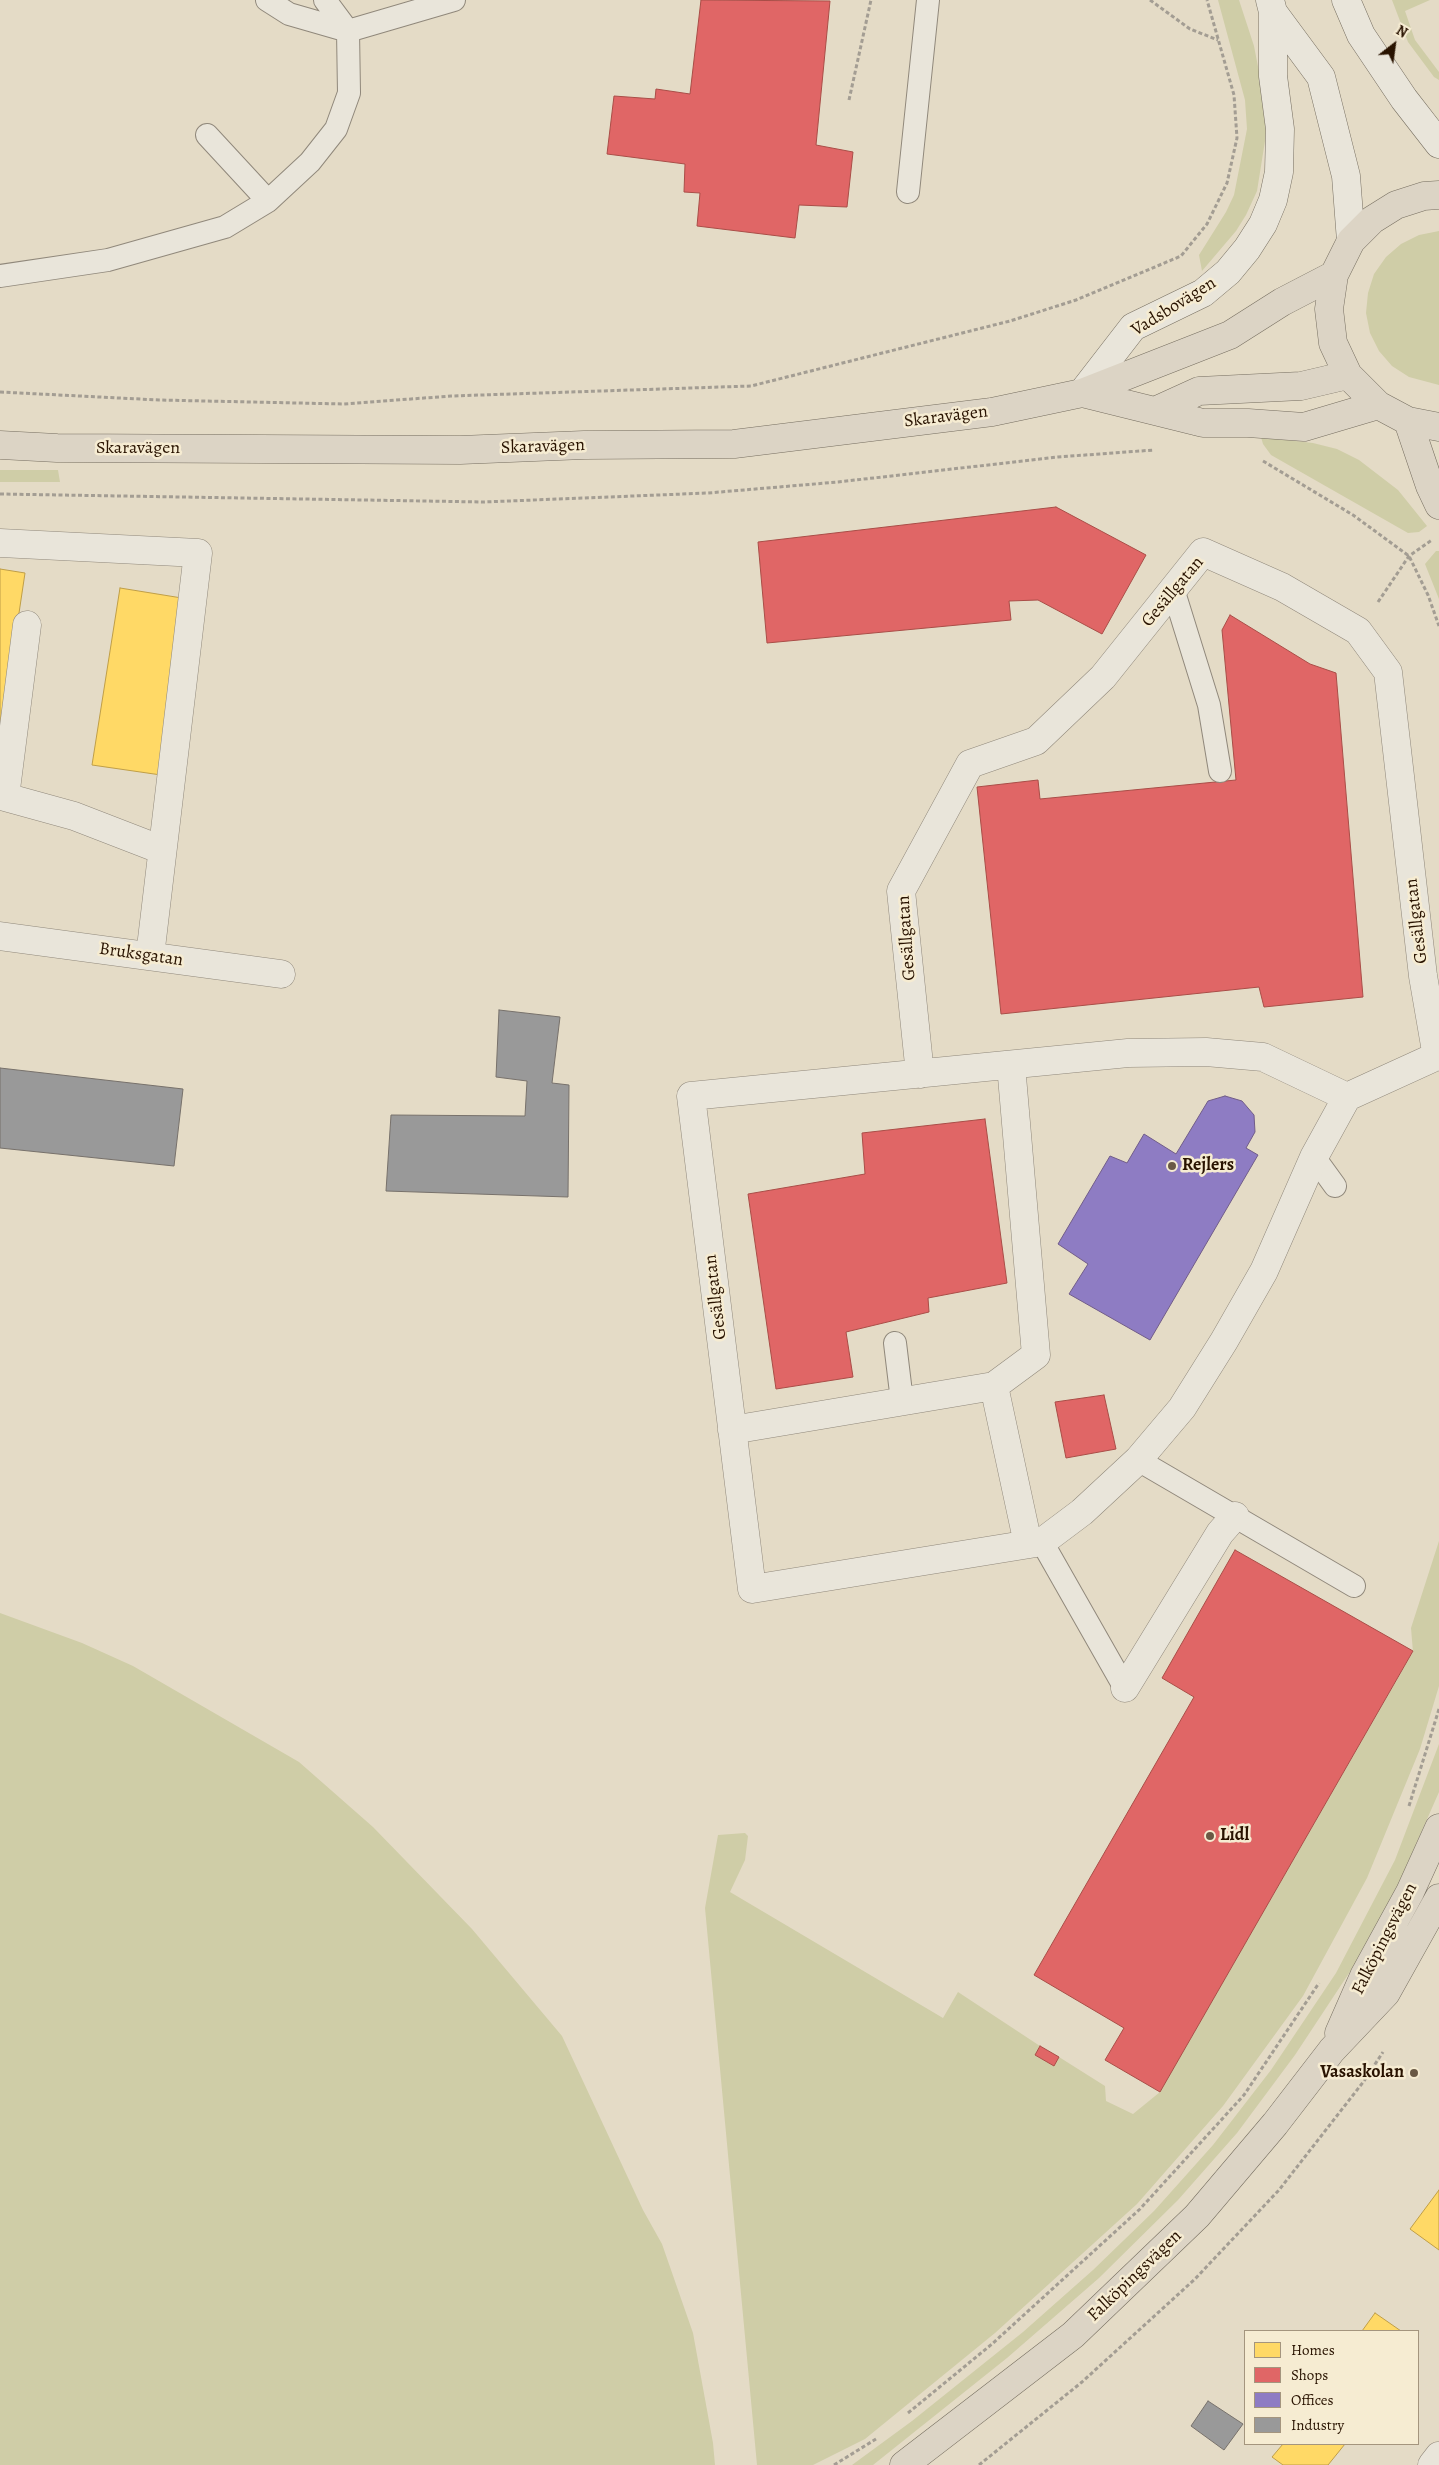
<!DOCTYPE html>
<html>
<head>
<meta charset="utf-8">
<style>
  body { margin:0 }
  #map { position:relative; width:1439px; height:2465px; overflow:hidden; background:#e4dbc6; font-family:Alegreya,serif }
  canvas { display:block }
  .legend { position:absolute; left:1244px; top:2330px; width:175px; height:115px; box-sizing:border-box; background:#f6ecd2; border:1px solid #a4957e; margin:0; padding:6px 9px; list-style:none; font-size:15px; color:#291300 }
  .legend li { display:flex; align-items:center; gap:10px; height:25px }
  .legend b { width:25px; border:1px solid #a4957e }
  .north { position:absolute; left:1369px; top:20px; width:50px; height:50px; -webkit-text-stroke:4px #f6ecd2; paint-order:stroke; rotate:30deg; font-size:14px; font-weight:700; line-height:20px; text-align:center; color:#291300 }
  .north::after { content:''; display:block; margin:auto; width:18px; height:22px; background:#291300; clip-path:polygon(50% 0,100% 100%,50% 72%,0 100%) }
</style>
</head>
<body>
<div id="map">
<canvas width="1439" height="2465"></canvas>
<ul class="legend">
<li><b style="height:14px;background:#ffd966"></b>Homes</li>
<li><b style="height:14px;background:#e06666"></b>Shops</li>
<li><b style="height:14px;background:#8e7cc3"></b>Offices</li>
<li><b style="height:14px;background:#999"></b>Industry</li>
</ul>
<div class="north">N</div>
</div>
<script>
const context = document.querySelector('canvas').getContext('2d');
context.lineJoin = 'round';
function fillPath(path, color) {
  context.fillStyle = color;
  context.fill(path, 'evenodd');
}
function toPath(rows) {
  const path = new Path2D();
  for (const r of rows) {
    path.moveTo(r[0], r[1]);
    for (let i = 2; i < r.length; i += 2) path.lineTo(r[i], r[i + 1]);
  }
  return path;
}
function trace(path, color, width, dash) {
  context.strokeStyle = color;
  context.lineWidth = width;
  context.lineCap = dash ? 'butt' : 'round';
  context.setLineDash(dash || []);
  context.stroke(path);
}
function label(font, color, halo, rows, align = 'center') {
  context.font = font + ' Alegreya,serif';
  context.lineWidth = 5;
  context.setLineDash([]);
  context.textBaseline = 'middle';
  context.strokeStyle = halo;
  context.fillStyle = color;
  for (const [text, x, y, turn = 0] of rows) {
    context.save();
    context.translate(x, y);
    context.rotate((+turn || 0) * Math.PI / 180);
    context.textAlign = isNaN(turn) ? turn : align;
    if (halo) context.strokeText(text, 0, 0);
    context.fillText(text, 0, 0);
    context.restore();
  }
}
const green = toPath([
  [1218,0,1239,0,1254,46,1267,113,1265,141,1257,191,1246,215,1236,231,1202,271,1199,255,1226,212,1234,195,1247,129,1245,100],
  [1392,0,1430,0,1405,11,1415,40,1439,72,1439,80,1434,77,1408,42],
  [1439,231,1439,385,1409,377,1392,366,1379,351,1370,333,1366,313,1368,293,1374,274,1386,257,1401,244,1419,235],
  [1261,437,1313,443,1337,449,1359,460,1398,490,1427,526,1419,532,1408,533,1271,455,1263,444],
  [0,470,58,470,60,482,0,482],
  [1436,551,1439,551,1439,599,1425,564],
  [1439,1541,1439,1686,1420,1749,1367,1878,1303,1996,1223,2106,1137,2204,995,2333,865,2439,813,2465,757,2465,705,1908,718,1835,745,1833,748,1836,745,1860,730,1892,943,2018,958,1992,1040,2046,1035,2055,1054,2066,1059,2057,1105,2086,1106,2101,1133,2114,1160,2092,1413,1652,1411,1628],
  [0,1613,82,1643,133,1666,299,1762,373,1827,472,1929,562,2036,643,2210,662,2244,693,2333,713,2443,715,2465,0,2465],
  [1439,1744,1439,1792,1398,1885,1357,1961,1295,2055,1237,2133,1178,2200,1099,2278,1007,2358,873,2465,852,2465,912,2421,1023,2332,1093,2270,1154,2211,1213,2145,1271,2070,1336,1973,1395,1860]
]);
const homes = toPath([
  [0,569,25,573,0,740,0,569],
  [120,588,188,599,161,775,92,765,120,588],
  [1439,2190,1439,2250,1410,2229,1439,2190],
  [1375,2313,1401,2331,1362,2331,1375,2313],
  [1283,2444,1345,2444,1328,2465,1283,2465,1272,2457,1283,2444]
]);
const shops = toPath([
  [701,0,830,1,816,145,853,152,847,207,799,205,795,238,697,226,700,193,684,192,685,164,607,154,614,96,655,99,656,89,690,94,701,0],
  [1056,507,1146,555,1102,634,1038,600,1009,601,1011,620,767,643,758,542,1056,507],
  [1230,615,1310,664,1336,673,1363,997,1264,1007,1259,987,1001,1014,977,787,1038,780,1040,799,1236,780,1222,630,1230,615],
  [985,1119,1007,1283,928,1298,929,1312,846,1332,853,1377,776,1389,748,1194,865,1174,862,1133,985,1119],
  [1104,1395,1116,1449,1066,1458,1055,1402,1104,1395],
  [1235,1550,1413,1651,1160,2092,1105,2060,1124,2028,1034,1975,1194,1697,1162,1678,1235,1550],
  [1040,2046,1059,2057,1054,2066,1035,2055,1040,2046]
]);
const offices = toPath([
  [1225,1096,1242,1101,1254,1115,1255,1132,1246,1148,1258,1155,1150,1340,1069,1294,1088,1264,1058,1244,1110,1156,1127,1163,1144,1134,1176,1154,1208,1101,1225,1096]
]);
const industry = toPath([
  [499,1010,560,1017,552,1083,569,1085,568,1197,386,1191,391,1115,525,1116,527,1081,496,1077,499,1010],
  [0,1068,183,1089,174,1166,0,1148,0,1068],
  [1208,2401,1243,2424,1224,2450,1191,2426,1208,2401]
]);
const path = toPath([
  [1150,0,1190,29,1218,40],
  [849,100,871,0],
  [0,392,159,400,344,404,451,396,751,386,1010,321,1076,300,1181,256,1207,224,1227,183,1237,138,1234,95,1207,0],
  [1263,461,1353,515,1409,556,1428,595,1439,626],
  [0,494,484,502,708,493,838,482,1058,457,1154,450],
  [1378,602,1409,556,1432,540],
  [1409,1806,1439,1709],
  [908,2413,992,2344,1140,2209,1244,2095,1319,1983],
  [834,2465,876,2439],
  [979,2465,1082,2382,1195,2279,1279,2190,1364,2081,1383,2052]
]);
const service = toPath([
  [267,0,289,14,348,31,454,0],
  [207,135,268,201],
  [908,192,928,0],
  [0,276,108,260,225,227,268,201,310,162,336,129,349,93,348,31,325,0],
  [1173,589,1209,705,1220,771],
  [1314,1157,1335,1186],
  [895,1343,902,1401],
  [1138,1460,1354,1586],
  [1042,1542,1125,1688]
]);
const pedestrian = toPath([
  [1125,1688,1220,1533,1235,1516]
]);
const minor = toPath([
  [0,543,198,553,150,956],
  [27,625,5,797,74,816,162,850],
  [0,936,281,974],
  [1011,1065,1036,1355,994,1386,1028,1544],
  [920,1074,901,891,970,764,1036,741,1103,677,1203,552,1282,587,1358,631,1388,672,1423,976,1437,1057],
  [1347,1097,1314,1157,1264,1271,1224,1341,1182,1408,1138,1460,1082,1512,1042,1542,752,1589,691,1096,1128,1053,1206,1052,1263,1057,1347,1097,1439,1055],
  [732,1430,994,1386],
  [1432,2465,1439,2456]
]);
const secondary = toPath([
  [1346,0,1361,35,1404,99,1439,144],
  [1273,12,1321,77,1346,176,1351,241],
  [1082,393,1133,327,1203,293,1228,272,1247,249,1263,224,1273,200,1279,172,1280,129,1273,76,1273,12,1270,0]
]);
const primary = toPath([
  [1439,195,1424,196,1396,205,1372,220,1351,241,1334,275,1329,309,1333,343,1348,375,1378,405,1408,421,1439,427],
  [1082,393,1203,423,1248,423,1304,427,1378,405],
  [1155,411,1199,391,1301,386,1348,375],
  [1408,421,1430,486,1439,505],
  [0,445,57,448,460,450,584,445,734,444,992,412,1082,393,1230,335,1282,302,1334,275],
  [1339,2033,1364,1976,1410,1892,1439,1828],
  [904,2465,1073,2335,1197,2216,1275,2124,1332,2050,1386,1993,1439,1898]
]);
const markers = [
  [1172,1166,5,"#6a5945"],
  [1210,1836,5,"#6a5945"],
  [1414,2073,5,"#6a5945"]
];
const streetNames = [
  ["Vadsbovägen",1174,307,-32],
  ["Skaravägen",946,417,-7],
  ["Skaravägen",543,447,-2],
  ["Skaravägen",138,449],
  ["Gesällgatan",1173,592,-50],
  ["Gesällgatan",1417,921,-97],
  ["Gesällgatan",907,938,-94],
  ["Bruksgatan",141,955,8],
  ["Gesällgatan",716,1297,-97],
  ["Falköpingsvägen",1385,1939,-63],
  ["Falköpingsvägen",1135,2276,-44]
];
const poiNames = [
  ["Rejlers",1182,1166],
  ["Lidl",1220,1836],
  ["Vasaskolan",1404,2073,"right"]
];
fillPath(green, '#cfcda7');
fillPath(homes, '#ffd966');
trace(homes, '#bf9e47', 1);
fillPath(shops, '#e06666');
trace(shops, '#a94d47', 1);
fillPath(offices, '#8e7cc3');
trace(offices, '#705c88', 1);
fillPath(industry, '#999');
trace(industry, '#77716b', 1);
trace(service, '#90887b', 24);
trace(pedestrian, '#90887b', 29);
trace(minor, '#90887b', 29);
trace(secondary, '#766e60', 29);
trace(primary, '#766e60', 29);
trace(path, '#a39d93', 3, [4, 2.5]);
trace(service, '#e9e5da', 22);
trace(pedestrian, '#e9e5da', 28);
trace(minor, '#e9e5da', 28);
trace(secondary, '#e9e5da', 28);
trace(primary, '#dcd4c5', 28);
for (const [x, y, r, color] of markers) {
  const dot = new Path2D();
  dot.arc(x, y, r, 0, 2 * Math.PI);
  context.fillStyle = color;
  context.fill(dot);
  trace(dot, '#f6ecd2', 2);
}
label('18px', '#291300', '#f6ecd2', streetNames);
label('bold 18px', '#291300', '#f6ecd2', poiNames, 'left');
</script>
</body>
</html>
